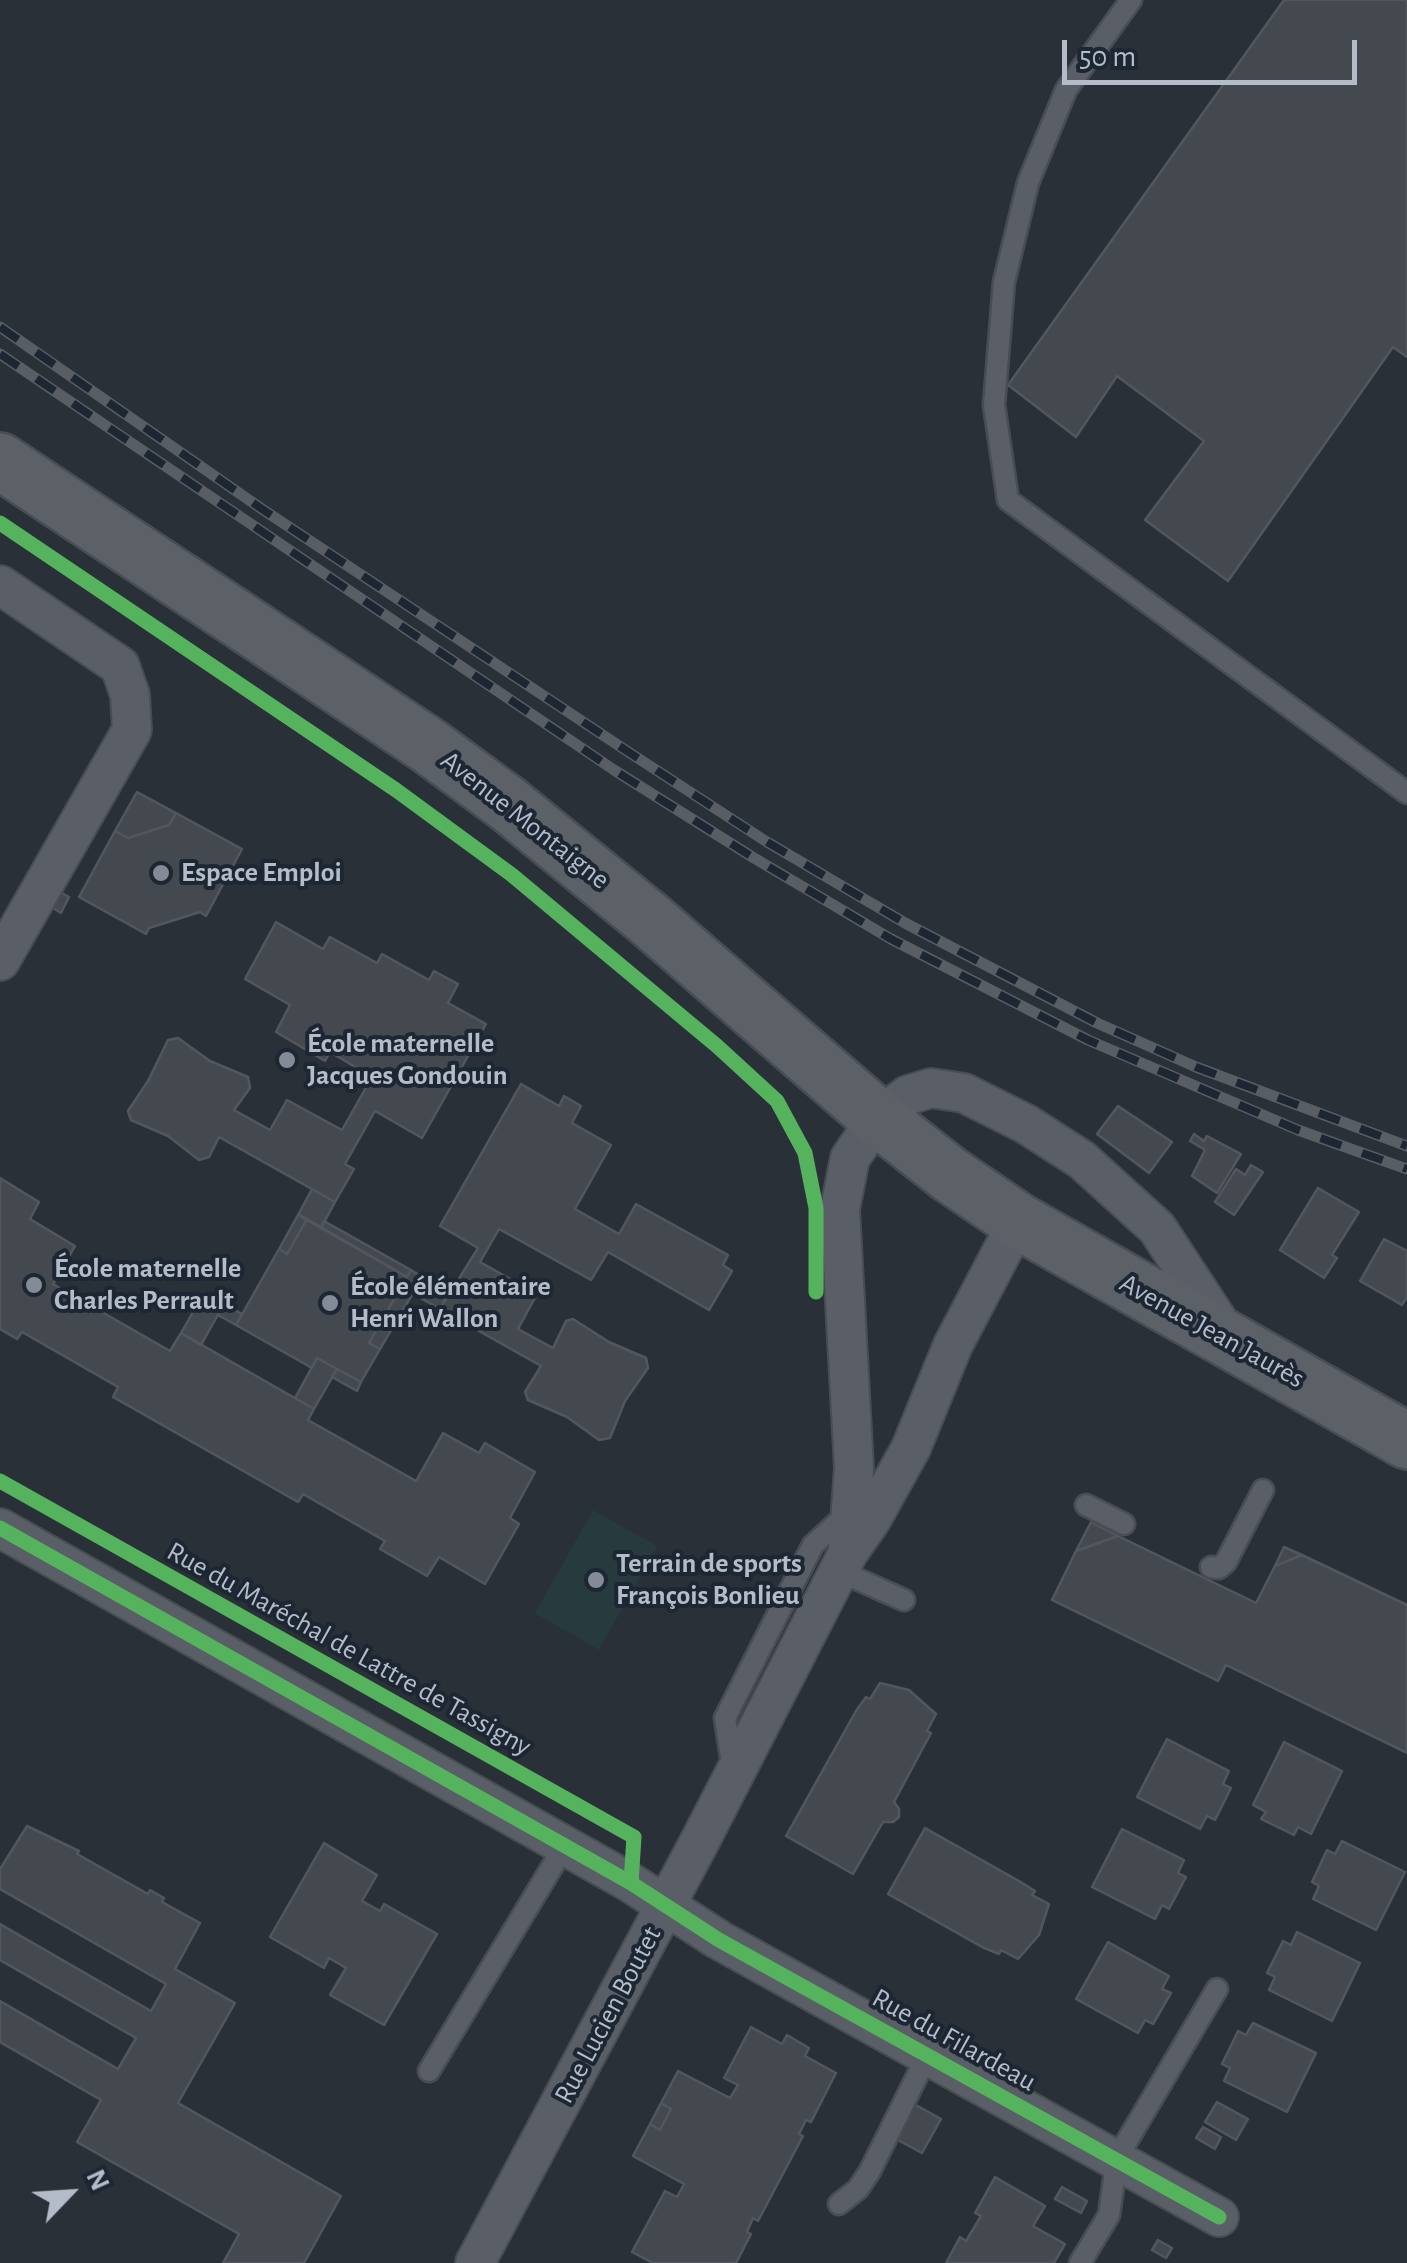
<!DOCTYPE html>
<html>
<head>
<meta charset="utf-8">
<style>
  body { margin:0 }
  #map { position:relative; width:1407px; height:2263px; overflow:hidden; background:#2a3038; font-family:"Alegreya Sans",sans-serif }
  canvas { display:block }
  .north { position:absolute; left:20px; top:2143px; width:100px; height:100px; -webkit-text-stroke:8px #1d2633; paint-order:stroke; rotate:65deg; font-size:28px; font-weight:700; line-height:40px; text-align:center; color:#b4bcc9 }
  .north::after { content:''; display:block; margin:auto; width:35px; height:45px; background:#b4bcc9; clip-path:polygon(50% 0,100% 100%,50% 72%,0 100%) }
  .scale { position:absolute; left:1062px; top:40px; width:295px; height:45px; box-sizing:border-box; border:5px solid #b4bcc9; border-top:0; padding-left:12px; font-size:30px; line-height:35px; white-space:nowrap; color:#b4bcc9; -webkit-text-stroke:8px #1d2633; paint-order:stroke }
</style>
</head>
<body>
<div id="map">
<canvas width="1407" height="2263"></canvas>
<div class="north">N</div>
<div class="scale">50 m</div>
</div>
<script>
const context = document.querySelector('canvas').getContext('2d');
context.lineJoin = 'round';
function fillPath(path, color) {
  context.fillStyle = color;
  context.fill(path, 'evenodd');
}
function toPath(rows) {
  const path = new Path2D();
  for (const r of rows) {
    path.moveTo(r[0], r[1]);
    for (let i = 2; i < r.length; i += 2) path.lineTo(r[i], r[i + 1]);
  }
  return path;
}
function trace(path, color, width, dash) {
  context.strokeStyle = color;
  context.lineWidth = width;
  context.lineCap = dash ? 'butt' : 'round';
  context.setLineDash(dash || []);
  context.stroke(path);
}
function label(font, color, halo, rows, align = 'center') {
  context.font = font + ' "Alegreya Sans",sans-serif';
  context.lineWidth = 8;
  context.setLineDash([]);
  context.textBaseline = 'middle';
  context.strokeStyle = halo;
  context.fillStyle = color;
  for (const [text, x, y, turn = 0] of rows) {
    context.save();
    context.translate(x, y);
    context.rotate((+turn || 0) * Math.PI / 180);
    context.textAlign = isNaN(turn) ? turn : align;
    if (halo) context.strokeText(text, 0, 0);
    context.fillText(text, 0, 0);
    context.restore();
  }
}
const green = toPath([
  [593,1510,657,1546,599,1650,535,1613]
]);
const building = toPath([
  [1284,0,1407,0,1407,357,1393,347,1228,581,1145,520,1204,441,1117,376,1076,437,1008,385,1284,0],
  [137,792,176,813,169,825,128,838,115,831,137,792],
  [176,813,242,849,206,916,200,912,149,928,146,934,79,897,115,831,128,838,169,825,176,813],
  [58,891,69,897,61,913,50,906,58,891],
  [276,922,323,949,330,937,377,963,382,954,429,980,434,971,458,984,448,1003,486,1024,422,1138,375,1111,345,1164,354,1169,335,1202,219,1137,209,1157,199,1160,168,1136,131,1120,128,1111,148,1081,168,1040,178,1038,210,1061,248,1077,250,1088,234,1110,270,1130,287,1100,342,1130,372,1077,330,1052,325,1061,276,1032,290,1005,245,979,276,922],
  [521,1084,559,1106,564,1096,581,1106,572,1123,611,1145,575,1209,619,1234,636,1204,728,1255,723,1265,732,1271,709,1310,608,1252,591,1280,499,1229,480,1262,537,1294,518,1329,553,1348,566,1321,573,1319,609,1342,646,1358,648,1368,625,1401,610,1438,599,1440,567,1417,528,1400,525,1392,541,1366,440,1309,478,1248,440,1226,521,1084],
  [1118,1106,1172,1142,1149,1173,1097,1134,1118,1106],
  [1194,1134,1204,1141,1207,1136,1241,1154,1217,1193,1192,1176,1205,1150,1190,1141,1194,1134],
  [1251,1165,1263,1172,1234,1215,1215,1202,1236,1169,1245,1175,1251,1165],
  [0,1178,39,1202,30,1219,75,1246,53,1284,170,1351,181,1333,314,1409,308,1420,416,1481,443,1433,479,1453,485,1443,535,1472,510,1518,519,1524,485,1584,439,1557,427,1576,380,1549,385,1541,303,1494,298,1502,113,1397,118,1387,22,1332,17,1339,0,1329,0,1178],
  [1318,1188,1359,1212,1332,1255,1337,1258,1324,1278,1280,1250,1318,1188],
  [312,1189,335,1202,321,1228,298,1215,312,1189],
  [298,1215,307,1219,287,1254,279,1249,298,1215],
  [307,1219,407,1277,369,1343,380,1349,361,1382,317,1358,312,1368,236,1325,279,1249,287,1254,307,1219],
  [324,1221,411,1270,407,1277,321,1228,324,1221],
  [1384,1239,1407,1251,1407,1297,1402,1305,1360,1281,1384,1239],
  [411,1270,422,1277,420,1281,446,1297,440,1309,401,1287,411,1270],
  [401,1287,413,1293,380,1349,369,1343,401,1287],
  [204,1293,224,1304,201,1345,181,1333,204,1293],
  [224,1304,242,1314,236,1325,218,1315,224,1304],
  [317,1358,337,1369,314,1409,295,1398,317,1358],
  [337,1369,361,1382,357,1391,332,1377,337,1369],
  [1091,1522,1118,1536,1076,1551,1091,1522],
  [1118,1536,1256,1603,1275,1566,1302,1555,1407,1605,1407,1753,1226,1665,1218,1681,1052,1600,1076,1551,1118,1536],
  [1284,1547,1302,1555,1275,1566,1284,1547],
  [880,1683,909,1690,936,1714,927,1731,931,1733,894,1802,899,1809,899,1817,893,1822,883,1822,853,1874,786,1836,856,1711,866,1697,870,1699,880,1683],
  [1167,1739,1229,1771,1223,1784,1231,1788,1215,1820,1207,1816,1200,1829,1137,1797,1167,1739],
  [1284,1742,1342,1771,1311,1834,1298,1827,1294,1835,1261,1819,1266,1812,1253,1805,1284,1742],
  [27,1826,79,1851,77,1854,148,1894,150,1890,164,1898,162,1902,200,1923,175,1969,235,2003,178,2103,341,2196,304,2263,223,2263,239,2234,77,2142,101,2100,0,2042,0,2001,118,2069,136,2038,0,1960,0,1924,151,2011,166,1984,0,1889,0,1869,27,1826],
  [925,1828,1019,1881,1035,1891,1032,1895,1049,1904,1039,1935,1018,1959,1001,1950,999,1954,982,1947,888,1894,925,1828],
  [1122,1829,1184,1860,1178,1873,1186,1877,1169,1909,1162,1905,1155,1919,1092,1887,1122,1829],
  [1342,1841,1405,1872,1376,1930,1313,1899,1319,1886,1312,1882,1327,1850,1335,1854,1342,1841],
  [324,1843,377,1875,362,1901,380,1911,384,1904,437,1934,384,2025,330,1995,346,1968,329,1958,324,1968,270,1937,324,1843],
  [1297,1932,1360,1963,1332,2021,1269,1990,1275,1977,1267,1973,1283,1941,1291,1945,1297,1932],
  [1108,1942,1169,1976,1162,1989,1171,1993,1153,2024,1145,2020,1138,2033,1076,1999,1108,1942],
  [1253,2023,1316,2053,1287,2112,1224,2081,1230,2068,1222,2064,1238,2031,1246,2035,1253,2023],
  [751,2027,782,2044,787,2035,809,2048,805,2056,836,2073,811,2122,806,2120,799,2134,803,2136,758,2221,753,2218,747,2232,751,2234,736,2263,653,2263,632,2252,665,2191,677,2197,684,2184,633,2156,650,2124,660,2130,671,2109,661,2103,678,2071,730,2098,738,2085,724,2078,751,2027],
  [1217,2102,1248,2119,1236,2140,1205,2122,1217,2102],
  [661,2103,671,2109,660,2130,650,2124,661,2103],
  [914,2104,941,2119,922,2153,894,2138,914,2104],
  [1203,2127,1221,2137,1215,2149,1196,2138,1203,2127],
  [995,2177,1045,2206,1033,2226,1065,2244,1054,2263,946,2263,960,2237,966,2241,981,2216,975,2213,995,2177],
  [1062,2187,1087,2201,1081,2213,1055,2199,1062,2187],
  [1158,2240,1172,2248,1166,2258,1152,2250,1158,2240]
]);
const service = toPath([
  [1131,0,1066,90,1028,183,1004,282,994,405,1008,500,1407,793],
  [1086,1505,1124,1524],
  [1211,1567,1219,1568,1226,1562,1263,1490],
  [839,1571,904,1600],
  [733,1770,725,1718,813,1545,849,1512],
  [429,2071,564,1847],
  [839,2204,858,2189,870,2171,928,2054],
  [1080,2263,1109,2215,1117,2158,1217,1989]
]);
const minor = toPath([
  [0,585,120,666,130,695,132,730,0,961],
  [0,1528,631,1883,719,1940,1219,2217],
  [848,1550,854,1468,840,1209,850,1158,878,1118,908,1095,931,1088,964,1093,1026,1124,1082,1160,1157,1228,1226,1333],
  [475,2263,701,1839,848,1553,871,1520,911,1448,953,1345,1018,1221]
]);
const primary = toPath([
  [0,461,429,746,508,804,649,919,878,1118,949,1174,1018,1221,1407,1441]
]);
const rail = toPath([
  [0,327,262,509,630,753,767,842,905,923,1097,1023,1196,1067,1407,1146],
  [0,354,614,770,754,858,891,939,1088,1040,1298,1130,1407,1169]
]);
const cycleway = toPath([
  [0,523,396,790,512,875,717,1046,777,1101,805,1153,816,1208,816,1292],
  [0,1481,634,1837,631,1883],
  [0,1528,631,1883,719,1940,1219,2217]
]);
const markers = [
  [161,873,10,"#848b96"],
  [287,1060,10,"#848b96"],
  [34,1285,10,"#848b96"],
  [330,1303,10,"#848b96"],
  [596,1580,10,"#848b96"]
];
const streetNames = [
  ["Avenue Montaigne",525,820,38],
  ["Avenue Jean Jaurès",1212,1331,29],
  ["Rue du Maréchal de Lattre de Tassigny",349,1649,29],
  ["Rue Lucien Boutet",608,2015,-62],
  ["Rue du Filardeau",954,2040,29]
];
const poiNames = [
  ["Espace Emploi",181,873],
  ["École maternelle",307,1044],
  ["Jacques Gondouin",307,1076],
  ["École maternelle",54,1269],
  ["Charles Perrault",54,1301],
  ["École élémentaire",350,1287],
  ["Henri Wallon",350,1319],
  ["Terrain de sports",616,1564],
  ["François Bonlieu",616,1596]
];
fillPath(green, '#273a3e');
fillPath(building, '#444950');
trace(building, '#52575f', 2.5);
trace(service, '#484c53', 25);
trace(minor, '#484c53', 42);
trace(primary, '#484c55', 60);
trace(service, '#5a5e66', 20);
trace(minor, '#5a5e66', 38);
trace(primary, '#5c6168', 55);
trace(rail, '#595d64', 11);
trace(rail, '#1d2633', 8, [22]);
trace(cycleway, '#56b35d', 15);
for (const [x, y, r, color] of markers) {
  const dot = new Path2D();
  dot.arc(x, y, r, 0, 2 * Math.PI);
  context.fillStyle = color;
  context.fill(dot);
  trace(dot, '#1d2633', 4);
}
label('28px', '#b4bcc9', '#1d2633', streetNames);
label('bold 28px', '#b4bcc9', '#1d2633', poiNames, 'left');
</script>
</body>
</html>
